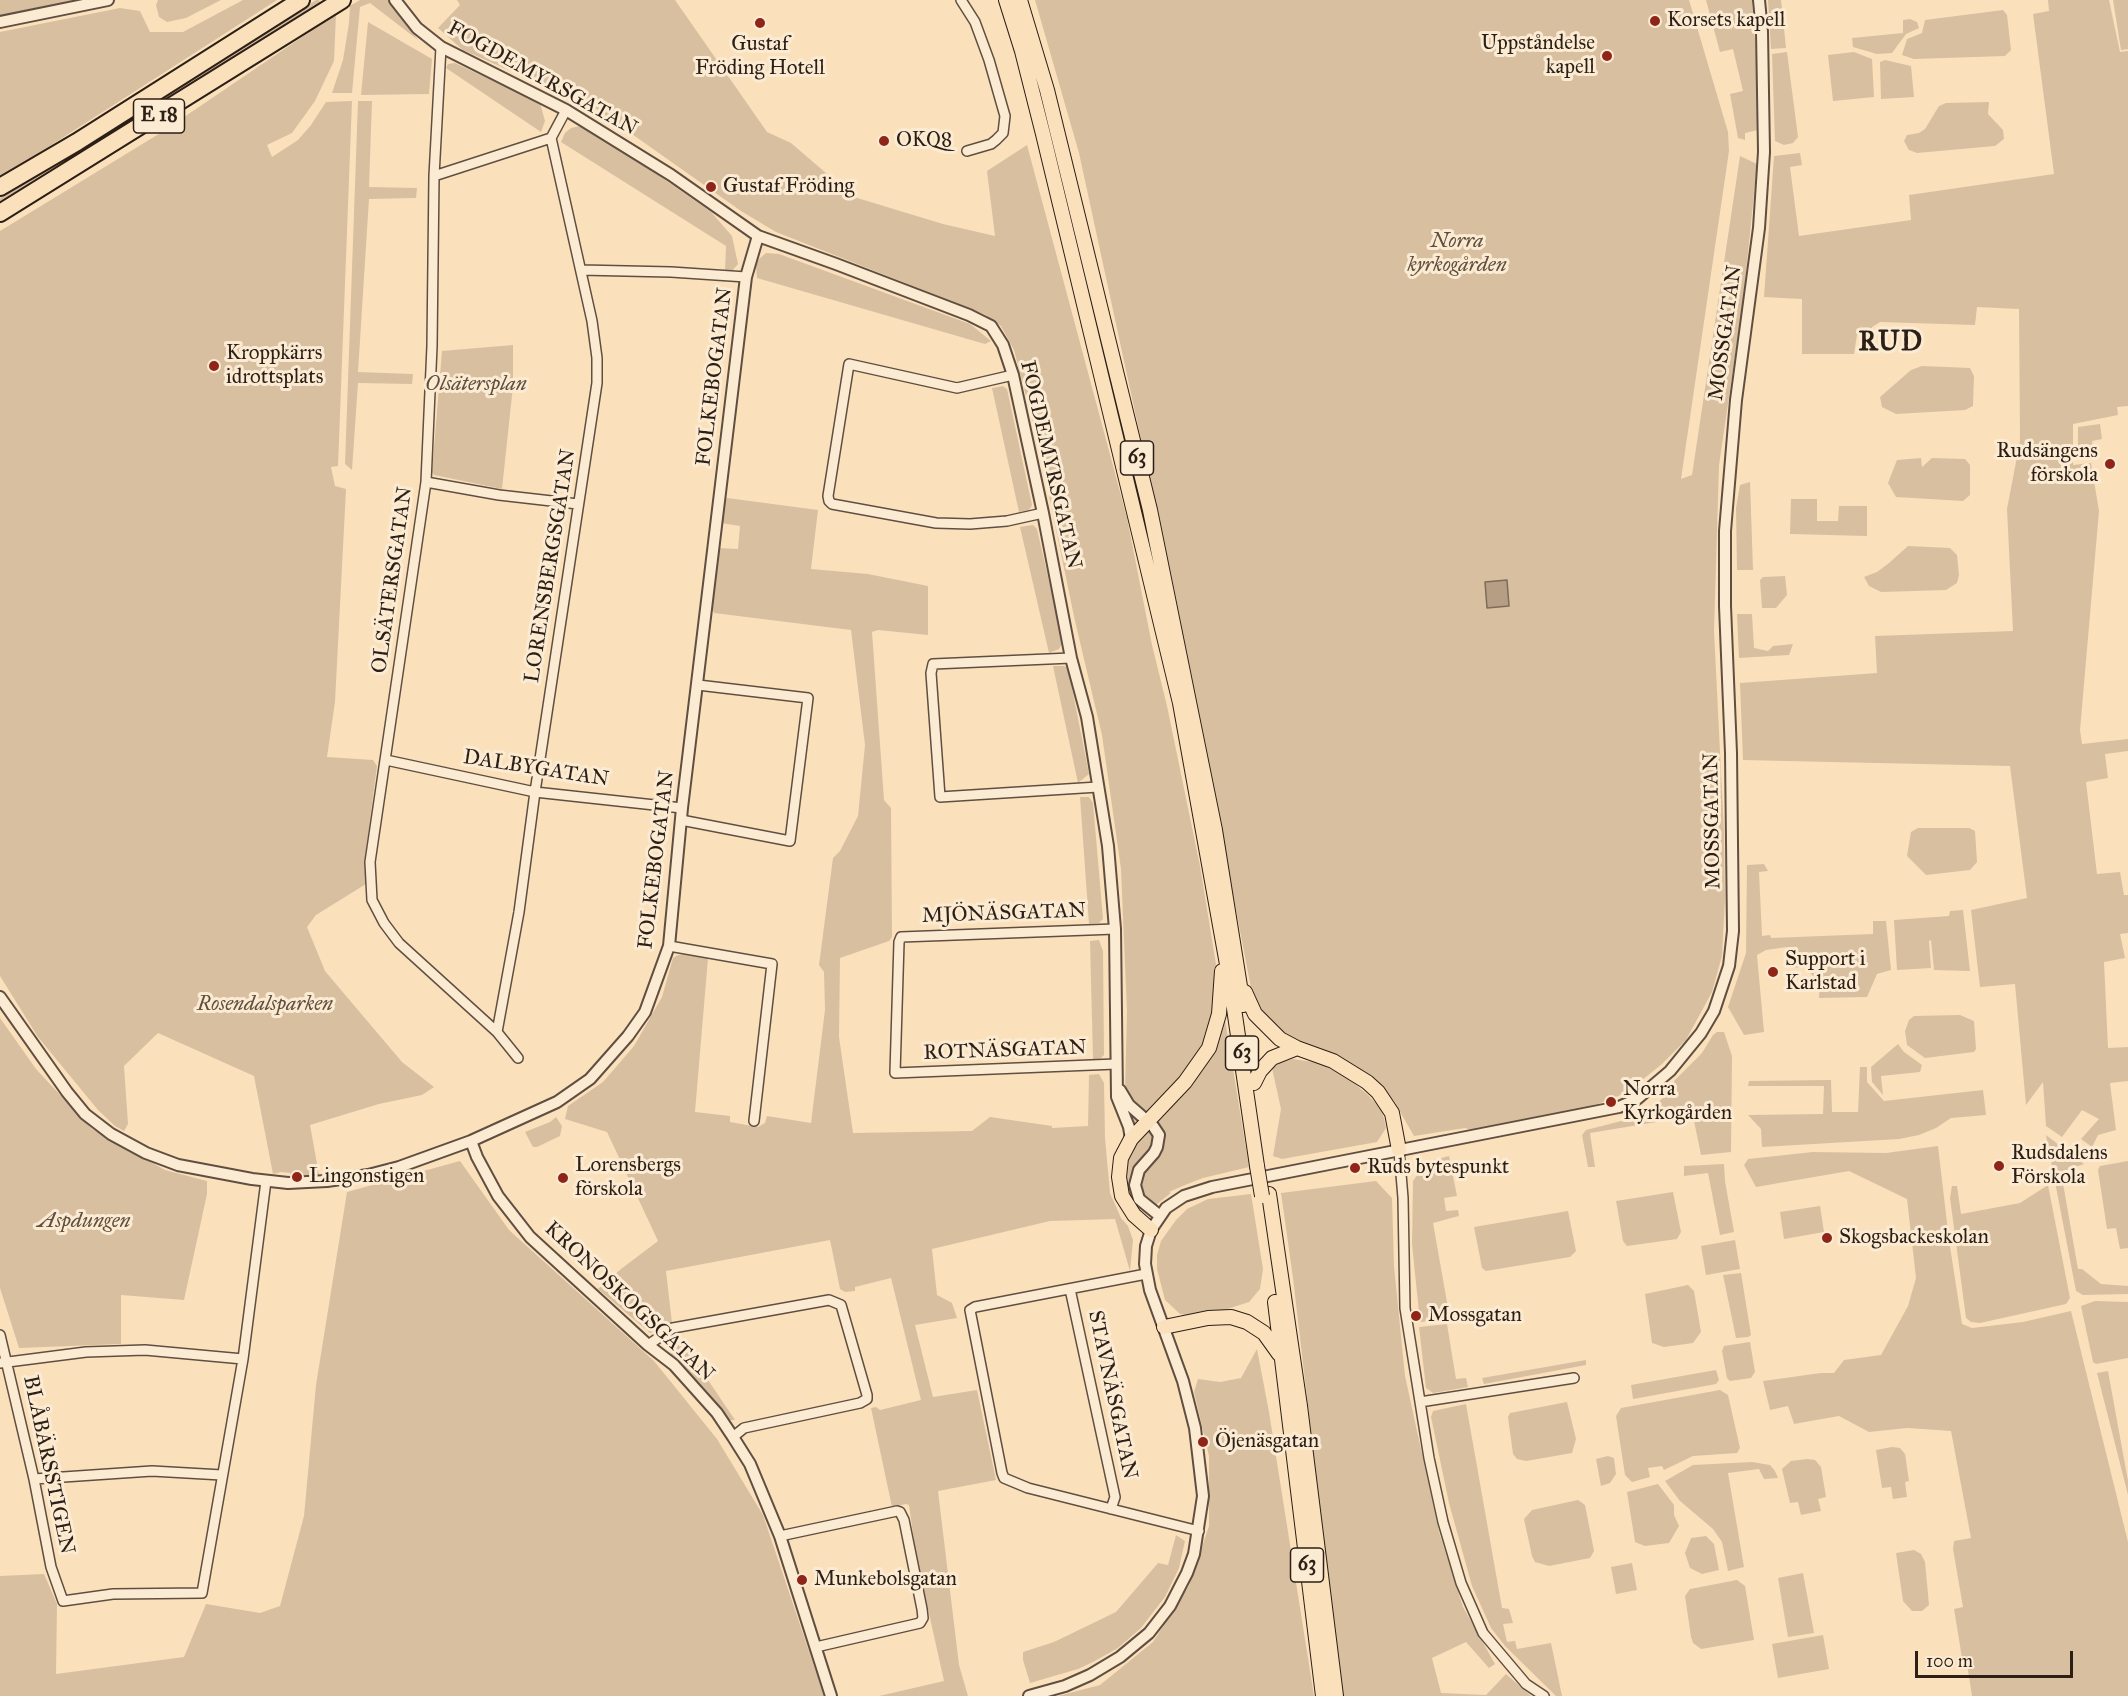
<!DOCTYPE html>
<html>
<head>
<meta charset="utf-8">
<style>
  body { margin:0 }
  #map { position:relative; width:2128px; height:1696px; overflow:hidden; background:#fbe0bc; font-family:"IM FELL Great Primer",serif }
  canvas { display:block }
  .scale { position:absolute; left:1915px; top:1651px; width:158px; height:27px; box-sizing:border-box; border:3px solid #2c1f16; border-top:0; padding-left:8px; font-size:18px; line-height:21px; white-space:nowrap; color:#2c1f16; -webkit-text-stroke:4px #fcebd3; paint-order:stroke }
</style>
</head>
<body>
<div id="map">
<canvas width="2128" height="1696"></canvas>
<div class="scale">100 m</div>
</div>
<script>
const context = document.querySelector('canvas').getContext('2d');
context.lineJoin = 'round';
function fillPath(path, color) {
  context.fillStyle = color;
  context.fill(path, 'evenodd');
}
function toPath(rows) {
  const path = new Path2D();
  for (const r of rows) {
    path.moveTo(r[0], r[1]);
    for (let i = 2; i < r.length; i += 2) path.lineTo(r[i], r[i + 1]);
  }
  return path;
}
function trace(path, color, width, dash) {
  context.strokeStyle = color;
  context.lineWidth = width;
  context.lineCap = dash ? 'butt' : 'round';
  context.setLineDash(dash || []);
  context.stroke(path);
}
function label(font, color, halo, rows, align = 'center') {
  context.font = font + ' "IM FELL Great Primer",serif';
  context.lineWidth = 6;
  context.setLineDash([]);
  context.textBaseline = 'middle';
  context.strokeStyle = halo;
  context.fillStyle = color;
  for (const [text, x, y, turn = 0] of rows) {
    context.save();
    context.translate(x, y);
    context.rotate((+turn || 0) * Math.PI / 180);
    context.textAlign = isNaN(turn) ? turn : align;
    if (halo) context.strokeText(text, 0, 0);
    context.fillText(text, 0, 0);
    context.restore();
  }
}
const green = toPath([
  [0,0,77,0,0,16],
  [158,0,221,0,186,18,167,22,159,17,156,5],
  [243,0,277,0,0,178,0,32,120,8,140,11,150,32,183,32],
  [316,0,319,0,321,4,0,205,0,198],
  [360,0,388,0,418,40,370,3,360,7,352,93,332,93,343,60,349,23,350,6],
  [457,0,675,0,767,132,791,143,854,197,943,224,995,236,987,171,1027,145,1127,518,1152,645,1167,706,1200,866,1249,1167,1203,1178,1185,1185,1169,1192,1171,1193,1157,1204,1145,1206,1136,1201,1129,1193,1125,1169,1124,1132,1127,1012,1121,869,1102,735,1075,621,1037,438,1014,350,1001,326,984,314,776,232,741,211,595,108,463,50,438,28,460,5],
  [1035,0,1689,0,1728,132,1729,151,1681,479,1692,475,1740,156,1757,164,1743,302,1719,465,1714,631,1724,833,1725,899,1722,956,1712,992,1686,1040,1662,1064,1626,1093,1577,1112,1477,1132,1465,1128,1414,1136,1394,1101,1356,1066,1285,1038,1258,1024,1179,615,1079,153],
  [1706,0,1752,0,1757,66,1758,130,1745,133,1745,140,1738,138,1730,94,1743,91,1733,49,1720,52],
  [1768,0,1781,0,1786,48,1771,49],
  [2048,0,2109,0,2120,52,2128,51,2128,406,2117,407,2118,415,2073,424,2073,465,2091,463,2099,511,2080,730,2082,744,2128,739,2128,751,2105,754,2108,778,2086,782,2097,874,2120,872,2124,895,2128,895,2128,933,2120,934,2125,958,2104,962,2108,1048,2128,1047,2128,1081,2110,1083,2116,1130,2098,1135,2092,1147,2081,1139,2099,1119,2082,1110,2062,1137,2046,1126,2043,1082,2026,1105,2015,984,1980,987,1971,910,2027,898,2010,766,1743,760,1740,683,1877,673,1875,636,2013,631,2007,509,2020,441,2019,309,1977,307,1975,325,1880,322,1872,327,1871,335,1857,335,1854,354,1802,354,1802,299,1764,297,1774,156,1800,153,1802,165,1790,167,1799,236,1911,220,1909,195,2054,174,2033,14,2049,11],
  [2113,0,2128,0,2128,49,2121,50],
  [2003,10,2007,15,2011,50,2005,56,1914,59,1902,55,1907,39,1922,33,1925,20],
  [336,14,334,61,315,101,292,133,267,145,272,157,298,140,311,125,326,102,352,101,338,466,331,467,335,486,346,489,335,702,327,757,373,760,377,766,365,858,366,884,316,915,307,927,325,971,402,1062,434,1087,422,1095,379,1104,310,1125,319,1175,291,1175,290,1173,281,1172,273,1174,254,1076,158,1033,124,1066,128,1124,124,1131,115,1126,98,1110,38,1037,0,976,0,231,162,132],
  [1910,19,1917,22,1919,28,1906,34,1892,53,1877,54,1853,47,1852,38,1903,33,1903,20],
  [368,22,432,59,429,94,361,95],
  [1787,52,1798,137,1793,143,1784,145,1775,141,1772,54],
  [1854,52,1872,59,1874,97,1833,101,1828,55],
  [1885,60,1911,66,1914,97,1881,99,1880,62],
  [455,63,540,103,545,121,541,132,446,68,448,64],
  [358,101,372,101,369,187,417,188,416,198,369,199,358,372,413,374,412,384,358,383,352,470,345,464],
  [1989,102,1988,114,2003,130,2004,139,1995,146,1917,153,1909,150,1904,141,1907,135,1919,133,1925,129,1939,106,1946,103],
  [580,126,638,161,711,212,732,236,738,264,732,271,725,271,726,246,561,142,565,133,571,128],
  [766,253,779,254,970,324,991,341,985,344,757,278,756,266,759,259],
  [513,345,513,386,502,489,434,475,432,472,442,351],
  [1922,366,1970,368,1974,376,1973,406,1965,410,1896,414,1882,407,1880,397,1911,370],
  [1003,386,1007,389,1032,505,1029,510,1019,512,992,388],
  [2100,424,2102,439,2092,441,2094,454,2078,456,2078,427],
  [1921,458,1922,467,1932,458,1965,459,1970,465,1970,495,1963,501,1896,497,1888,483,1897,460],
  [1750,482,1753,570,1737,570,1736,508,1740,485],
  [727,498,818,510,811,569,868,574,928,586,928,635,878,630,872,632,884,800,891,808,892,937,889,941,840,958,839,1037,853,1133,972,1131,990,1117,1052,1126,1052,1128,1088,1126,1089,1075,1099,1074,1104,1083,1105,1138,1110,1193,1121,1218,1128,1226,1133,1240,1130,1271,1115,1219,1050,1221,932,1249,937,1295,952,1303,957,1318,915,1325,933,1397,977,1390,996,1480,938,1491,959,1665,968,1696,879,1696,944,1681,916,1555,909,1505,906,1504,892,1507,871,1408,876,1407,880,1410,921,1400,891,1278,855,1287,855,1291,845,1292,840,1289,830,1240,666,1271,672,1323,650,1333,598,1289,621,1269,658,1241,607,1132,565,1119,568,1106,603,1082,634,1046,662,997,673,958,678,955,685,954,708,958,695,1112,730,1116,730,1122,758,1127,765,1123,767,1116,811,1123,825,1010,824,972,819,965,833,858,840,851,858,816,865,745,851,630,714,613,710,603,718,548,738,549,740,526,721,523,725,500],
  [1791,499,1817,499,1817,521,1838,521,1839,506,1867,506,1867,536,1790,534],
  [1033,525,1037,529,1063,642,1059,649,1049,653,1020,527],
  [1908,546,1950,548,1957,555,1959,575,1957,583,1946,590,1881,592,1869,586,1864,577,1877,572,1889,563],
  [1785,576,1787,595,1776,608,1762,608,1760,580,1763,577],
  [1737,614,1752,614,1754,648,1768,651,1773,646,1793,644,1789,655,1739,658],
  [1053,666,1064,666,1068,668,1089,774,1078,783],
  [1080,797,1089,797,1093,803,1103,919,1099,923,1089,924],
  [1918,828,1969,828,1975,831,1977,862,1970,870,1926,875,1907,856,1911,832],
  [1764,864,1768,871,1759,872,1762,936,1770,935,1771,938,1873,934,1873,921,1886,921,1891,970,1877,974,1867,997,1819,998,1820,984,1806,968,1791,967,1787,947,1766,950,1757,955,1764,1032,1744,1035,1728,1007,1746,953,1747,865],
  [1963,910,1970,971,1934,970,1931,940,1929,941,1931,968,1897,970,1894,920,1949,916,1950,911],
  [1099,940,1103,951,1104,1055,1100,1059,1093,1060,1090,941],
  [1960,1015,1974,1021,1976,1049,1974,1052,1925,1058,1907,1045,1905,1031,1909,1020,1914,1016],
  [0,1018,36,1069,92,1129,165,1170,207,1181,207,1194,184,1300,121,1295,121,1344,19,1348,0,1288],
  [1717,1032,1724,1032,1732,1056,1731,1152,1701,1155,1693,1116,1590,1133,1595,1167,1588,1167,1582,1135,1586,1130,1641,1116,1663,1098,1675,1080,1702,1053,1713,1035],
  [1898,1044,1904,1052,1922,1065,1920,1072,1881,1076,1883,1095,1872,1082,1871,1067],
  [1293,1059,1319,1063,1348,1078,1368,1095,1382,1110,1386,1128,1377,1142,1282,1159,1273,1156,1281,1109,1272,1068,1282,1062],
  [1860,1067,1867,1067,1867,1082,1884,1101,1983,1090,1986,1115,1951,1118,1936,1128,1919,1135,1899,1139,1762,1147,1761,1129,1748,1115,1823,1114,1824,1086,1748,1086,1749,1081,1831,1080,1832,1112,1858,1112],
  [556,1117,562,1126,560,1136,537,1147,533,1147,525,1132,550,1122],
  [2046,1135,2084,1164,2061,1172,2078,1269,2082,1269,2101,1284,2128,1286,2128,1294,2083,1295,2076,1291],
  [1938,1146,1949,1240,1962,1324,1972,1328,2023,1322,2071,1311,2128,1542,2128,1696,1972,1696,1967,1664,1963,1664,1954,1609,1963,1607,1953,1549,1954,1541,1971,1538,1951,1431,1907,1428,1869,1432,1839,1416,1794,1424,1788,1406,1770,1410,1763,1381,1821,1373,1834,1373,1844,1360,1881,1355,1908,1306,1916,1278,1907,1199,1849,1171,1756,1187,1744,1165,1748,1159,1813,1152,1886,1153],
  [1449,1156,1457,1196,1444,1198,1446,1211,1458,1210,1459,1216,1433,1223,1450,1319,1420,1322,1412,1244,1413,1181,1426,1162],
  [460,1161,509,1230,654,1361,717,1439,763,1515,824,1696,0,1696,0,1576,44,1574,57,1604,56,1674,184,1657,206,1604,260,1613,280,1606,304,1516,316,1385,347,1192],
  [2128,1161,2128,1248,2120,1249,2116,1228,2107,1229,2098,1170,2100,1166],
  [1724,1164,1725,1181,1734,1232,1720,1235,1708,1173,1684,1176,1684,1166],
  [1376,1181,1392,1198,1394,1266,1405,1376,1439,1532,1463,1607,1495,1664,1489,1668,1466,1642,1432,1658,1441,1693,1486,1695,1506,1674,1531,1696,1342,1696,1293,1278,1281,1193],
  [2048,1185,2070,1298,2066,1304,1980,1323,1971,1322,1966,1318,1950,1198,1952,1186,1957,1186,1961,1214,2020,1203],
  [1673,1192,1681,1232,1677,1239,1627,1246,1623,1241,1616,1201],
  [1251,1194,1263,1269,1260,1289,1249,1302,1218,1312,1192,1316,1180,1314,1165,1300,1157,1269,1157,1255,1161,1241,1176,1220,1187,1209,1208,1199],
  [1820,1206,1824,1232,1784,1239,1780,1212],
  [1568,1211,1576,1251,1570,1257,1486,1271,1482,1268,1474,1227],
  [1735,1240,1740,1269,1706,1275,1701,1246],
  [1741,1273,1751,1335,1748,1337,1736,1338,1723,1275],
  [1688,1285,1694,1291,1701,1332,1693,1343,1664,1347,1652,1343,1645,1294],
  [2095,1301,2128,1302,2128,1358,2096,1364,2093,1362,2081,1306],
  [1447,1324,1456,1379,1466,1378,1468,1387,1433,1393,1426,1388,1419,1327],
  [681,1339,708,1380,735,1420,730,1420,672,1358,669,1347,672,1341],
  [1750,1342,1755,1372,1751,1378,1730,1381,1727,1378,1722,1351,1724,1346],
  [1257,1349,1269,1412,1314,1696,1058,1696,1100,1685,1153,1642,1189,1586,1209,1526,1209,1456,1194,1392,1198,1379,1220,1382,1241,1378],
  [1586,1360,1586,1365,1484,1384,1482,1378],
  [1716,1370,1719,1380,1716,1384,1633,1399,1631,1385],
  [2108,1371,2128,1481,2128,1495,2097,1373],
  [1720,1390,1728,1395,1740,1448,1737,1453,1693,1456,1664,1470,1662,1466,1648,1468,1650,1477,1632,1482,1625,1475,1616,1416,1621,1408],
  [1567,1402,1576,1439,1572,1453,1526,1461,1517,1459,1513,1454,1508,1417,1510,1413],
  [1466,1404,1502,1608,1509,1609,1513,1623,1503,1624,1507,1642,1515,1641,1517,1649,1551,1643,1562,1696,1556,1696,1505,1646,1491,1628,1472,1586,1449,1503,1431,1417,1433,1411],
  [1892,1447,1900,1448,1905,1454,1909,1481,1905,1482,1907,1497,1893,1499,1891,1487,1882,1488,1876,1450],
  [1608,1456,1614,1458,1616,1474,1610,1483,1601,1486,1596,1459],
  [1807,1459,1815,1460,1821,1467,1826,1497,1818,1499,1821,1511,1801,1515,1798,1502,1790,1503,1782,1469,1791,1461],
  [1752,1462,1770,1465,1775,1471,1778,1478,1764,1479,1759,1469,1728,1473,1744,1567,1728,1571,1722,1542,1713,1529,1680,1501,1665,1481,1693,1465],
  [1658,1484,1674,1505,1674,1515,1679,1526,1669,1543,1645,1546,1635,1542,1627,1492],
  [1578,1500,1585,1505,1594,1551,1590,1558,1549,1566,1535,1562,1532,1556,1524,1519,1532,1510],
  [1176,1535,1185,1541,1179,1568,1165,1597,1141,1628,1118,1648,1093,1662,1078,1669,1030,1683,1023,1660,1023,1652,1054,1642,1116,1612,1158,1563,1168,1565],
  [1706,1536,1714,1544,1719,1570,1702,1574,1690,1568,1685,1553,1691,1538],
  [1914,1550,1921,1554,1925,1562,1929,1605,1922,1611,1912,1611,1903,1601,1896,1553],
  [1632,1563,1637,1590,1616,1594,1611,1567],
  [1803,1573,1814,1633,1788,1637,1778,1578],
  [1737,1580,1745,1586,1754,1640,1701,1649,1693,1643,1691,1637,1685,1596,1690,1589],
  [1823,1635,1829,1669,1778,1678,1772,1644]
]);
const water = toPath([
  [1507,580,1509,606,1487,608,1485,582,1507,580]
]);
const minor = toPath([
  [961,0,975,22,989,60,1005,116,1003,133,996,140,991,144,967,151],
  [441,47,434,176,432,346,426,482,370,862,372,900,384,923,399,943,497,1032,518,1058],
  [434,176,551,138],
  [581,270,671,272,746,277],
  [1013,375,957,388,849,364,828,496,829,501,832,504,936,523,970,524,1007,521,1043,513],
  [426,482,499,495,578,504],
  [1071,658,933,664,931,673,940,797,1098,787],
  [386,760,535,792,682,808],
  [681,820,790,841,808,698,698,685],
  [1115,929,901,937,899,942,895,1073,1116,1064],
  [669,946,772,964,754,1121],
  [497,1032,519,912,535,792,597,383,597,358,592,321,551,138,566,110],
  [1399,1150,1403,1198,1405,1308,1429,1458,1443,1522,1461,1583,1483,1633,1526,1684,1544,1696],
  [1146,1274,975,1307,970,1310,1002,1473,1004,1478,1028,1488,1199,1531],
  [1070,1289,1115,1497,1111,1509],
  [0,1335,34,1479,51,1567,63,1601,113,1594,202,1593,243,1359,266,1181],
  [648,1345,673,1328,829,1300,841,1305,867,1395,867,1399,860,1403,744,1428,733,1437],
  [0,1363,86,1352,145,1350,243,1359],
  [1420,1402,1574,1378],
  [34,1479,152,1471,222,1475],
  [780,1536,897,1511,900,1512,904,1520,922,1609,923,1618,920,1623,816,1647]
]);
const tertiary = toPath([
  [395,0,417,28,441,47,566,110,671,175,758,236,836,264,969,315,991,326,1003,345,1013,375,1043,513,1071,658,1087,717,1108,846,1115,929,1117,1097,1129,1127,1131,1139],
  [0,22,108,0],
  [0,997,67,1092,85,1114,111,1134,146,1153,178,1165,252,1179,288,1183,327,1181,368,1175,399,1167,471,1141,557,1102,590,1079,628,1036,645,1012,669,946,682,808,746,277,758,236],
  [1120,1090,1129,1105,1153,1126,1159,1135,1157,1147,1154,1153,1139,1170,1135,1185,1139,1199,1160,1216],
  [471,1141,477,1157,498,1196,530,1237,648,1345,674,1365,717,1413,733,1437,750,1464,780,1536,831,1696],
  [1029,1696,1065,1686,1090,1675,1120,1657,1149,1633,1170,1606,1187,1573,1194,1554,1203,1496,1195,1428,1183,1381,1150,1290,1145,1264,1146,1246,1151,1230,1166,1208,1184,1196,1212,1187,1619,1107,1637,1099,1670,1071,1701,1033,1714,1011,1729,966,1733,931,1731,753,1725,606,1725,531,1736,400,1759,228,1764,152,1762,32,1759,0]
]);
const primary = toPath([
  [1006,0,1022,51,1043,134,1180,703,1230,981,1257,1166],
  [1020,0,1047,90,1150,510,1215,830,1243,1005],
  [1245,992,1255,1014,1280,1039,1297,1048,1333,1061,1367,1082,1378,1092,1392,1113,1399,1150],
  [1254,1083,1260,1071,1272,1058,1297,1048],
  [1269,1194,1300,1406,1336,1696],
  [1151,1230,1134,1215,1122,1196,1119,1177,1121,1158,1131,1139,1185,1082,1209,1048,1219,1014,1222,971],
  [1275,1302,1323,1696],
  [1164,1327,1208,1318,1231,1317,1247,1322,1264,1333,1279,1354]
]);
const motorway = toPath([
  [0,187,77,142,301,0],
  [0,213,342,0]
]);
const primaryBridge = toPath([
  [1257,1166,1262,1196]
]);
const markers = [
  [1655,21,6,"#8f2418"],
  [760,23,6,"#8f2418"],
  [1607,56,6,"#8f2418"],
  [884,141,6,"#8f2418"],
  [711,187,6,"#8f2418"],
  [214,366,6,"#8f2418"],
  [2110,464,6,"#8f2418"],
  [1773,972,6,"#8f2418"],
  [1611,1102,6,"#8f2418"],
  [1999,1166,6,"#8f2418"],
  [1355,1168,6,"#8f2418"],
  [297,1177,6,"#8f2418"],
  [563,1178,6,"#8f2418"],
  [1827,1238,6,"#8f2418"],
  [1416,1316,6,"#8f2418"],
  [1203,1442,6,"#8f2418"],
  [802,1580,6,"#8f2418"]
];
const shields = [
  [159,116,51],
  [1137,458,33],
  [1242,1053,33],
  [1307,1565,33]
];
const shieldNames = [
  ["E 18",159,116],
  ["63",1137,458],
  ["63",1242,1053],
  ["63",1307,1565]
];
const poiNames = [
  ["Korsets kapell",1667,21],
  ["Uppståndelse",1595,44,"right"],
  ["kapell",1595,68,"right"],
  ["Gustaf",760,45,"center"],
  ["Fröding Hotell",760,69,"center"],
  ["OKQ8",896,141],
  ["Gustaf Fröding",723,187],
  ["Kroppkärrs",226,354],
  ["idrottsplats",226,378],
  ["Rudsängens",2098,452,"right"],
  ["förskola",2098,476,"right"],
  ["Support i",1785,960],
  ["Karlstad",1785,984],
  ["Norra",1623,1090],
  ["Kyrkogården",1623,1114],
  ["Rudsdalens",2011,1154],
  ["Förskola",2011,1178],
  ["Lorensbergs",575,1166],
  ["förskola",575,1190],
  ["Ruds bytespunkt",1367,1168],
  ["Lingonstigen",309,1177],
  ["Skogsbackeskolan",1839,1238],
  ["Mossgatan",1428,1316],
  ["Öjenäsgatan",1215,1442],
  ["Munkebolsgatan",814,1580]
];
const streetNames = [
  ["FOGDEMYRSGATAN",542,79,29],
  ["MOSSGATAN",1726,333,-82],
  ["FOLKEBOGATAN",715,377,-83],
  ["FOGDEMYRSGATAN",1050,465,77],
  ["LORENSBERGSGATAN",551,566,-81],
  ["OLSÄTERSGATAN",393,580,-82],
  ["DALBYGATAN",536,769,9],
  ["MOSSGATAN",1713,821,-91],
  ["FOLKEBOGATAN",657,860,-83],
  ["MJÖNÄSGATAN",1004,914,-2],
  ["ROTNÄSGATAN",1005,1051,-2],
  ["KRONOSKOGSGATAN",629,1302,43],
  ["STAVNÄSGATAN",1112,1395,78],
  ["BLÅBÄRSSTIGEN",48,1465,78]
];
const parkNames = [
  ["Norra",1457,242],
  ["kyrkogården",1457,266],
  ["Olsätersplan",476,385],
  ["Rosendalsparken",265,1005],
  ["Aspdungen",84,1222]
];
const districtNames = [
  ["RUD",1891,343]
];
fillPath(green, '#d8bfa0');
fillPath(water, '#b59e84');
trace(water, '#7e6b58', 1.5);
trace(minor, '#604f40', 12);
trace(tertiary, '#604f40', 14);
trace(primary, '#2c1f16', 16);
trace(motorway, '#2c1f16', 20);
trace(minor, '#fcebd3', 9);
trace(tertiary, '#fcebd3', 10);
trace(primary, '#fbe0bc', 14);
trace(motorway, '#fbe0bc', 16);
trace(primaryBridge, '#2c1f16', 16, []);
trace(primaryBridge, '#fbe0bc', 14);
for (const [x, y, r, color] of markers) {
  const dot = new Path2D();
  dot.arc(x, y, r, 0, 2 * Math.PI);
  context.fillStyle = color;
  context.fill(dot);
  trace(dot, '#fcebd3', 2);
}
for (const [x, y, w] of shields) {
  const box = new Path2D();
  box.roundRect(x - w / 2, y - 17, w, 34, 4.5);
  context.fillStyle = '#fcebd3';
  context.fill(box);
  trace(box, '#2c1f16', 1.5);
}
label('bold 20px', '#2c1f16', null, shieldNames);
label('21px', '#2c1f16', '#fcebd3', poiNames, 'left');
label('21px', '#2c1f16', '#fcebd3', streetNames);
label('italic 21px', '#604f3f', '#fcebd3', parkNames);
context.letterSpacing = '1.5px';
label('bold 27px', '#2c1f16', '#fcebd3', districtNames);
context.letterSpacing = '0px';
</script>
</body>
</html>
